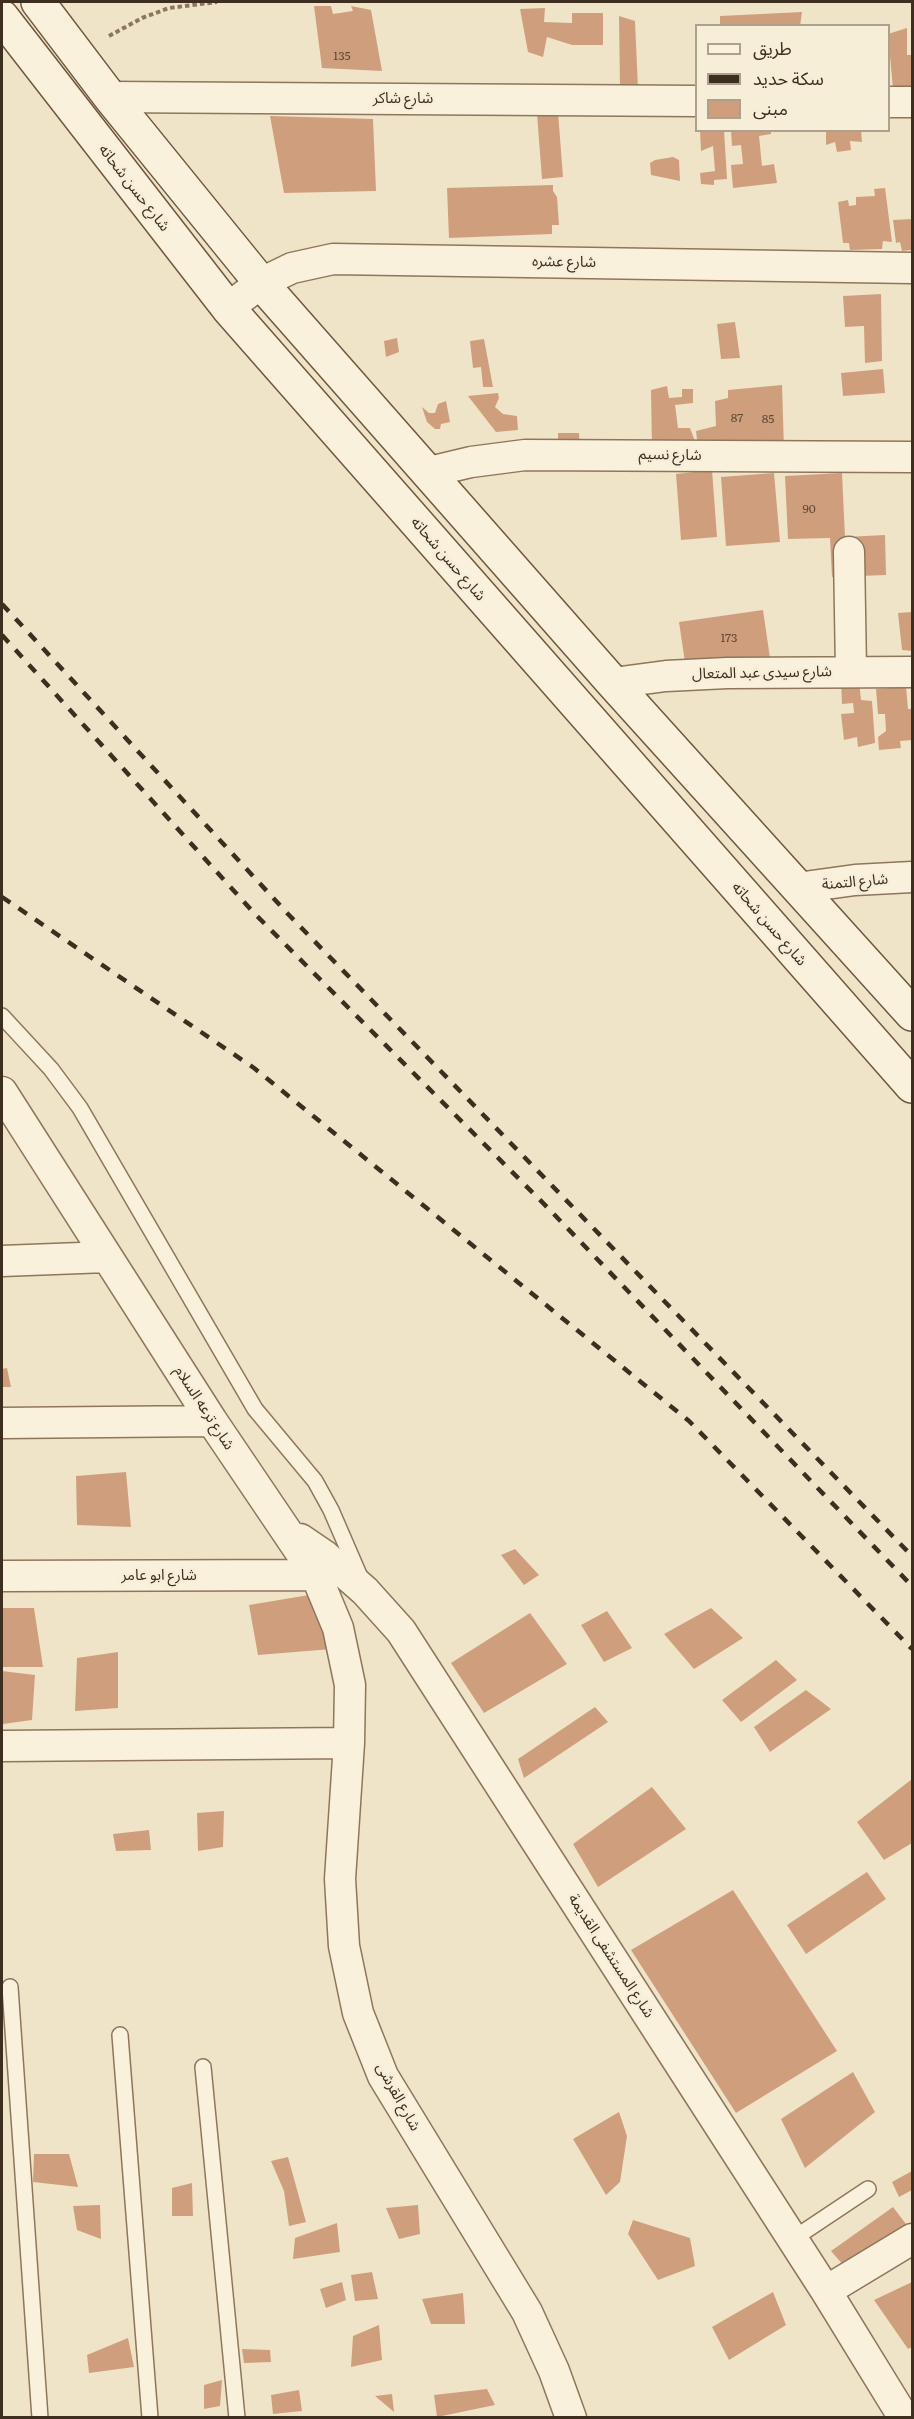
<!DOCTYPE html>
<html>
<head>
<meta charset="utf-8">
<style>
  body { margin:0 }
  #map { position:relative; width:914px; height:2419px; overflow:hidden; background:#f0e4c8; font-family:Literata,"Noto Sans Arabic",serif }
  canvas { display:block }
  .frame { position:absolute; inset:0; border:3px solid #3d2e20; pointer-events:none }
  .legend { position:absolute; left:695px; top:24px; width:195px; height:108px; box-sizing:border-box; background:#f7eed8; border:2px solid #ada18e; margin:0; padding:8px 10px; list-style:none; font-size:18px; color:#3d2e20 }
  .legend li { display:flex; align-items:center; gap:12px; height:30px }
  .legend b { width:30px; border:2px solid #ada18e }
</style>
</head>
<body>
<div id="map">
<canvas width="914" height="2419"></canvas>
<div class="frame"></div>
<ul class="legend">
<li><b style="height:8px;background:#faf1dc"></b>طريق</li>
<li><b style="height:8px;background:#3d2e20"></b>سكة حديد</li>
<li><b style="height:16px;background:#cf9f7d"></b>مبنى</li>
</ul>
</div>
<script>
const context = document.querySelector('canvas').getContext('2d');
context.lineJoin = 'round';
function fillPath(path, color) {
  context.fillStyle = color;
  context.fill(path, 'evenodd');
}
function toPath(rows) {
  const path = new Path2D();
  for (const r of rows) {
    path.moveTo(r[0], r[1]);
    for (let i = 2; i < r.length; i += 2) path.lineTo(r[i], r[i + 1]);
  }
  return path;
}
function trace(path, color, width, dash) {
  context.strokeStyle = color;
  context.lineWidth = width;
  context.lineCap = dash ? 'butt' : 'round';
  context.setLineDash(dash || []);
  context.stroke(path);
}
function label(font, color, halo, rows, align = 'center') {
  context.font = font + ' Literata,"Noto Sans Arabic",serif';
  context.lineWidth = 5;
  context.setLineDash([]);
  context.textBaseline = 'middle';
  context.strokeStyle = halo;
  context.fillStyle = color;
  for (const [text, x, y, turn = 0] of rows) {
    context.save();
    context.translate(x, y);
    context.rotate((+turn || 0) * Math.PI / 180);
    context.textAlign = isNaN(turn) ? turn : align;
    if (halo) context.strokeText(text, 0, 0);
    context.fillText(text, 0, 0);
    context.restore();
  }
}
const building = toPath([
  [314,6,331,6,333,14,353,11,351,6,371,10,382,71,322,68],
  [545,8,544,22,572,23,572,13,603,13,603,45,572,45,547,37,543,57,528,52,520,9],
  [802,12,800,26,720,26,720,16],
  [619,16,635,21,638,88,620,89],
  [907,28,907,55,912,55,912,88,893,89,888,34],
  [558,112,563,177,542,179,537,114],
  [270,116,373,119,376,191,284,193],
  [700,130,724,130,727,179,714,180,714,185,701,184,700,173,715,171,713,146,701,151],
  [731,130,771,130,771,134,759,136,762,166,774,164,777,183,733,188,731,165,743,164,741,145,732,146],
  [826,130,861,130,862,142,850,141,851,150,837,152,835,142,826,145],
  [673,157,679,160,680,181,651,175,650,163,655,160],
  [553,185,553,191,557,197,559,225,552,225,552,234,449,238,447,188],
  [885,188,892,242,883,241,882,249,850,250,849,243,843,243,838,202,848,200,849,206,856,205,856,197,875,196,874,189],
  [912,219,912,250,902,251,900,242,896,243,893,220],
  [881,294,882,361,865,363,864,326,845,327,843,296],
  [735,322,740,358,721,359,717,324],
  [397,338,399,352,386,357,384,341],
  [484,339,493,387,483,387,481,367,473,368,470,341],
  [883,369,885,393,843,396,841,373],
  [782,385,784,449,652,450,651,390,667,386,669,398,682,397,682,389,693,389,693,403,675,405,678,428,690,428,698,449,696,431,716,426,715,401,728,398,728,390],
  [498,393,499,398,495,407,503,414,517,416,518,430,496,432,468,396],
  [446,401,450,422,441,424,440,429,435,429,427,422,422,407,429,413,435,413,438,404],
  [558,433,579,433,580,448,558,452],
  [712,470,717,537,681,540,676,474],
  [774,473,780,542,726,546,721,477],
  [842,473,845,537,885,535,886,575,832,577,830,538,788,539,785,476],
  [763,610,770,658,686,669,679,622],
  [912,612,912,651,902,650,898,613],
  [841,681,859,681,861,700,872,701,875,743,858,747,857,737,844,740,841,714,854,713,853,703,842,704],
  [906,687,908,709,912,709,912,740,900,741,901,748,879,750,878,737,886,731,885,714,878,714,876,689],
  [7,1368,11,1387,2,1387,2,1369],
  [126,1472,131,1527,77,1525,76,1476],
  [515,1549,539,1575,524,1585,501,1555],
  [315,1594,332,1649,258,1655,249,1605],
  [2,1608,34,1608,43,1667,2,1667],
  [711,1608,743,1638,694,1669,664,1634],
  [607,1611,632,1648,604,1662,581,1625],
  [530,1613,567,1664,484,1713,451,1663],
  [118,1652,118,1708,75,1711,77,1658],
  [776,1660,797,1680,741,1722,722,1700],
  [2,1671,35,1675,32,1720,3,1724],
  [806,1690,831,1709,770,1752,754,1727],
  [595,1707,608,1722,524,1778,518,1759],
  [912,1779,912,1843,884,1860,857,1822],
  [652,1787,686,1829,598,1887,573,1844],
  [224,1811,223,1847,198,1851,197,1813],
  [149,1830,151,1850,116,1851,113,1834],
  [867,1872,886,1899,806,1954,787,1925],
  [733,1890,837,2051,736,2113,631,1950],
  [853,2072,875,2112,805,2168,781,2119],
  [619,2112,627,2136,620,2182,606,2195,573,2139],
  [34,2154,69,2154,78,2187,33,2182],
  [288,2157,306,2222,289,2226,284,2191,271,2161],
  [912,2171,912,2190,899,2197,892,2182],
  [192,2183,193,2216,172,2216,172,2188],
  [100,2205,101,2239,77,2230,73,2206],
  [418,2205,420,2234,399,2239,386,2208],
  [893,2207,909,2228,844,2266,831,2251],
  [633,2220,690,2238,695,2266,658,2280,628,2234],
  [337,2223,340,2252,293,2259,295,2238],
  [372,2272,378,2299,355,2301,351,2275],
  [342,2282,346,2300,326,2308,320,2289],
  [912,2282,912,2347,908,2349,874,2300],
  [773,2292,786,2325,729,2360,712,2327],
  [463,2293,465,2324,431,2324,422,2299],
  [379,2325,382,2360,351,2367,353,2336],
  [128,2338,134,2367,89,2373,87,2355],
  [242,2349,270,2350,271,2362,244,2363],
  [222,2380,220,2406,204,2409,204,2385],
  [487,2389,495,2405,437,2417,434,2395],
  [299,2390,302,2411,273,2414,271,2395],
  [392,2394,394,2412,375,2396]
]);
const path = toPath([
  [109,36,142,18,169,8,217,2]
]);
const service = toPath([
  [2,1016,51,1069,80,1108,255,1409,315,1481,331,1510,360,1577],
  [10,1987,40,2418],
  [120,2035,150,2418],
  [203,2067,237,2418],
  [793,2239,868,2189]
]);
const minor = toPath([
  [110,97,696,101],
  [888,102,912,102],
  [228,308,261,283,292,268,333,259,912,268],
  [429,472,471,462,525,455,912,457],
  [849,552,851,671],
  [613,683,666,676,727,673,912,672],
  [797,888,855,880,912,877],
  [2,1092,212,1421,316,1575,338,1628,350,1685,349,1743,340,1879,344,1946,358,2013,383,2076,527,2312,554,2371,571,2418],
  [2,1261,107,1257],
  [2,1423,212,1421],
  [300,1539,325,1556,365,1591,401,1631,826,2291,904,2418],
  [2,1576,316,1575],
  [2,1746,349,1743],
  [826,2291,912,2239]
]);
const secondary = toPath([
  [38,2,110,97,261,283,613,683,912,1014],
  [2,17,228,308,912,1086]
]);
const rail = toPath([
  [2,604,288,914,912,1556],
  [2,635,254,913,547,1207,912,1586],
  [2,897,254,1068,689,1421,912,1649]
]);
const numberNames = [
  ["135",342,56],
  ["87",737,418],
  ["85",768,419],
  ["90",809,509],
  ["173",729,638]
];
const streetNames = [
  ["شارع شاكر",403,99],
  ["شارع حسن شحاته",134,188,52],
  ["شارع عشره",564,262,1],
  ["شارع نسيم",670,455,1],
  ["شارع حسن شحاته",448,559,49],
  ["شارع سيدى عبد المتعال",762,673,-1],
  ["شارع التمنة",855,882,-5],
  ["شارع حسن شحاته",769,924,49],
  ["شارع ترعه السلام",204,1408,57],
  ["شارع ابو عامر",159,1576],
  ["شارع المستشفى القديمة",611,1956,57],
  ["شارع القرشى",398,2097,61]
];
fillPath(building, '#cf9f7d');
trace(service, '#8d765c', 18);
trace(minor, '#8d765c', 33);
trace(secondary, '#6f573f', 36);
trace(path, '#8d765c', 4, [4.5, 3]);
trace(service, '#faf1dc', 15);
trace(minor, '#faf1dc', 30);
trace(secondary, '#faf1dc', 33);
trace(rail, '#3d2e20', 4.5, [10, 10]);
label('12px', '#624a37', null, numberNames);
label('15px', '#3d2e20', '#f7eed8', streetNames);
</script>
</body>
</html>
